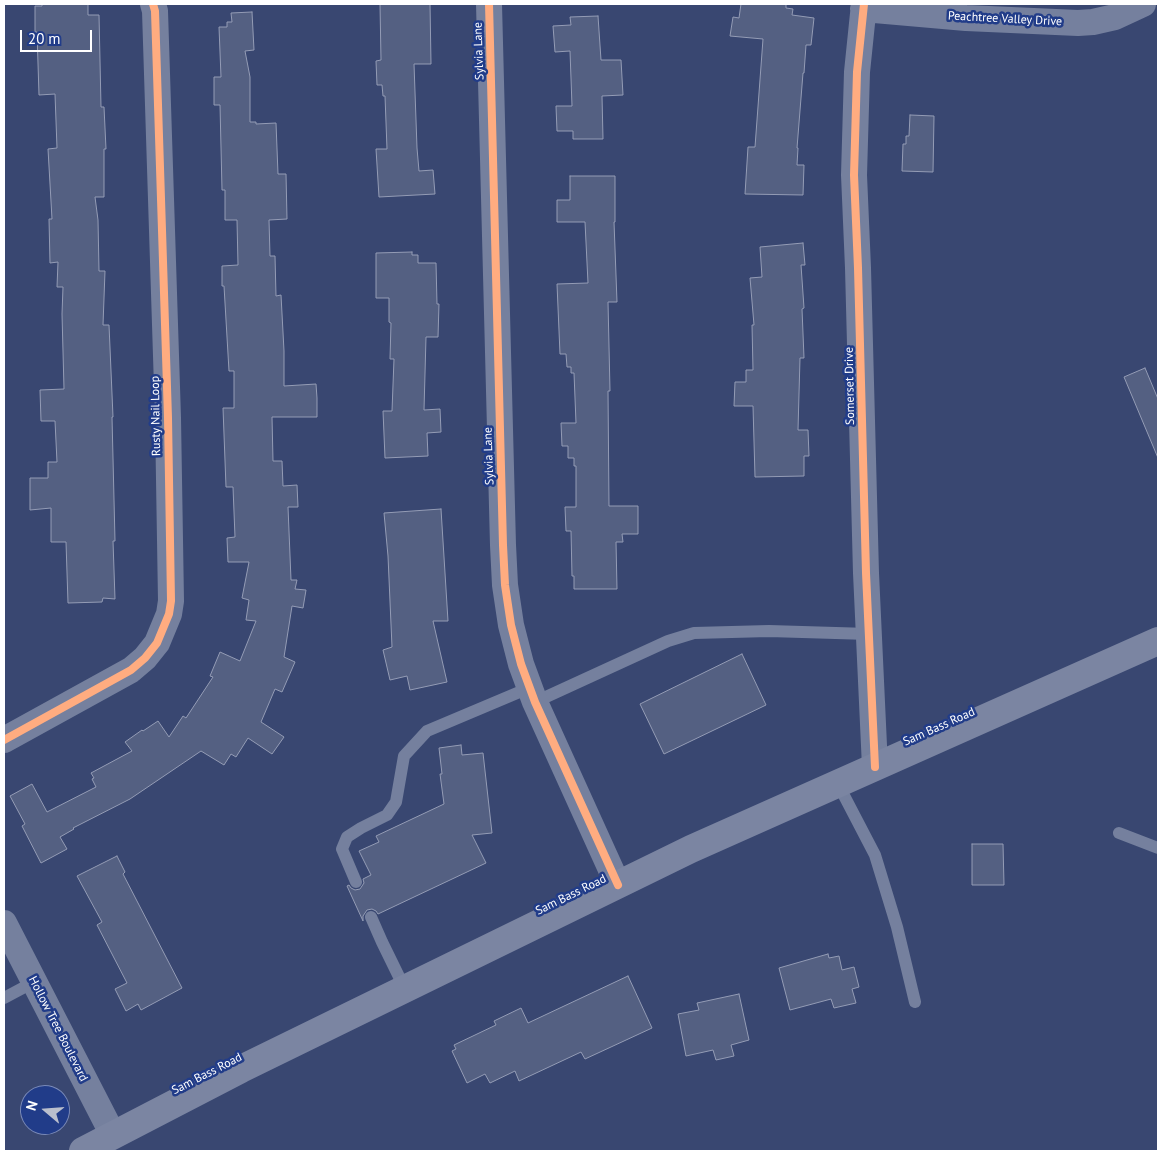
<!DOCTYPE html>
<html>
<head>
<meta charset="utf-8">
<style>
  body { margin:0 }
  #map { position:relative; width:1162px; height:1155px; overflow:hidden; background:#394771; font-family:"PT Sans",sans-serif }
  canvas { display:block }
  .frame { position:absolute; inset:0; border:5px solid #fff; pointer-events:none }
  .north { position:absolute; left:20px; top:1085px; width:50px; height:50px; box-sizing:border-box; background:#213c89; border:1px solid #7a8ab8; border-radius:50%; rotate:288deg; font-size:14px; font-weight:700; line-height:20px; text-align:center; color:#fff }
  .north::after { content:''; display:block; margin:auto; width:18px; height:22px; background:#babfcd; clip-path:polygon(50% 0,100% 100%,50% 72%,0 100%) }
  .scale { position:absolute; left:20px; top:30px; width:72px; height:22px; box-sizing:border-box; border:2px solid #fff; border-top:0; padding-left:6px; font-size:15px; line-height:18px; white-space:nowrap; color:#fff; -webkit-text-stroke:4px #213c89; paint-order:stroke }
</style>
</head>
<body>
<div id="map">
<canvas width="1162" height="1155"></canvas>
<div class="frame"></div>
<div class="north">N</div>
<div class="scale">20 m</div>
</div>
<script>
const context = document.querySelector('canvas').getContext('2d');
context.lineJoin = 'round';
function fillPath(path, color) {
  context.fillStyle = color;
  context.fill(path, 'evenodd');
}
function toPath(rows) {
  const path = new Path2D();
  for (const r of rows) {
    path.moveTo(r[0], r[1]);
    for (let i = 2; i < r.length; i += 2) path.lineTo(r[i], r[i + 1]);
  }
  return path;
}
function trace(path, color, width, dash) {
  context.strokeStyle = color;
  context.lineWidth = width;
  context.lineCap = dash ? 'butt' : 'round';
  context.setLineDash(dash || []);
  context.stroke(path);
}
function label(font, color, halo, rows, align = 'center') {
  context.font = font + ' "PT Sans",sans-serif';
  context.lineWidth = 5;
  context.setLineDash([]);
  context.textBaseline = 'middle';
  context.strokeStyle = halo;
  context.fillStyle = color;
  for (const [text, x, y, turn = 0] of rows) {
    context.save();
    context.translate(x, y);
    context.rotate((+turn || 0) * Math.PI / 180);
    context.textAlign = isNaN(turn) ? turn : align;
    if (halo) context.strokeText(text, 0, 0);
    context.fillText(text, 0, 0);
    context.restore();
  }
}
const building = toPath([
  [42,4,88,4,88,15,99,15,101,107,104,107,106,149,104,149,104,197,95,197,98,220,99,271,105,271,103,325,109,325,113,417,112,417,115,541,113,541,115,599,103,598,102,602,68,603,66,542,51,542,51,508,30,510,30,478,48,478,48,462,57,462,55,421,41,421,40,390,64,389,62,314,63,287,57,287,58,262,50,263,49,219,52,219,48,149,57,148,55,94,39,95,37,32,35,32,35,6,42,6,42,4],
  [380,4,430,4,431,64,414,64,417,148,419,171,433,170,435,194,379,197,376,149,387,149,385,96,383,96,382,85,377,85,376,61,381,60,380,4],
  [741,4,786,4,786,8,793,9,792,15,814,18,811,45,806,45,804,73,803,73,797,148,798,148,797,165,804,165,803,195,745,194,748,147,755,147,763,39,730,36,733,17,739,18,741,4],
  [252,12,254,50,245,51,250,77,250,122,256,122,256,124,276,123,278,174,286,174,287,219,269,220,270,256,275,256,276,296,281,295,284,351,284,386,316,384,317,398,317,417,272,417,273,461,282,461,283,486,297,485,298,507,288,507,291,580,297,580,295,589,306,590,303,608,292,606,284,657,295,662,282,692,275,689,261,722,284,737,272,754,248,738,236,757,231,754,224,765,201,751,130,799,73,828,74,829,60,837,67,849,41,863,22,826,25,824,10,796,32,784,47,812,96,787,92,779,94,778,91,773,132,751,125,742,142,730,143,731,158,721,169,737,183,716,186,718,213,677,210,676,220,652,240,661,256,621,246,620,249,600,242,598,249,562,228,562,227,538,235,537,233,487,226,487,223,408,234,408,234,371,229,371,224,286,222,286,222,266,238,265,237,220,225,220,225,190,222,190,220,105,214,105,214,77,221,77,219,27,227,27,227,22,232,22,231,13,252,12],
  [598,16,601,60,621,60,623,95,602,96,603,139,573,139,573,131,557,131,556,106,572,106,570,51,555,52,553,26,571,25,570,17,598,16],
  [910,115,934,116,933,172,902,171,903,144,906,144,906,136,909,136,910,115],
  [570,176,615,176,615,222,614,222,617,302,608,302,610,391,608,391,609,506,638,506,638,534,622,534,623,542,616,542,617,589,574,589,574,576,572,576,571,531,566,531,565,507,576,507,576,466,574,466,574,458,568,458,568,446,562,446,561,423,576,423,574,373,571,373,571,367,567,367,566,354,560,354,557,284,588,283,585,222,557,222,557,200,570,200,570,176],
  [803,243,805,265,801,265,804,308,802,309,804,358,800,358,798,430,808,430,809,456,804,456,804,476,755,477,753,406,734,406,735,382,746,382,746,370,753,370,752,325,754,325,750,278,762,277,760,247,803,243],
  [412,252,412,255,418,255,418,263,436,263,437,304,439,304,438,337,426,337,424,410,440,409,441,432,427,433,428,456,385,458,383,411,392,411,394,359,390,359,391,323,389,322,389,298,376,298,376,253,412,252],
  [1145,368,1158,399,1158,458,1124,377,1145,368],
  [441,509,448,621,433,621,447,682,410,690,407,676,390,680,383,650,392,647,388,556,384,513,441,509],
  [742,654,766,705,664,754,640,704,742,654],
  [461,745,462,755,483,753,492,833,472,835,486,863,378,914,376,911,372,909,367,910,363,916,363,921,347,886,349,885,351,888,355,890,360,889,364,883,363,879,371,875,359,851,379,842,376,836,444,804,440,774,442,774,439,748,461,745],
  [972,844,1003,844,1004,885,972,885,972,844],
  [117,856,125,872,123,874,182,988,141,1010,138,1004,126,1011,115,989,127,983,97,925,102,922,77,876,117,856],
  [828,954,829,958,839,956,842,970,854,967,859,987,852,989,856,1003,834,1008,831,999,790,1010,779,968,828,954],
  [628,976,652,1028,585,1059,581,1052,519,1081,515,1071,490,1083,485,1074,467,1083,452,1051,456,1049,454,1045,496,1025,494,1021,521,1008,528,1023,628,976],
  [739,994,749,1040,731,1045,734,1056,716,1060,713,1050,686,1056,678,1014,699,1010,697,1003,739,994]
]);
const lane = toPath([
  [535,702,668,641,694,633,769,631,869,634],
  [838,784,875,855,897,927,915,1002],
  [1119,833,1158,848],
  [356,882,342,849,347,837,361,828,387,815,396,802,404,756,427,731,529,688],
  [371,917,382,942,405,989],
  [4,998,34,982]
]);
const street = toPath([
  [489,4,503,545,505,585,511,625,521,664,535,702,618,885],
  [864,4,857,72,854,175,858,268,866,573,875,767],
  [863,9,966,18,1078,23,1093,22,1115,17,1143,4],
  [4,740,131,670,145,658,157,643,169,614,171,601,168,418,155,11,153,4],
  [4,923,113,1135]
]);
const secondary = toPath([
  [83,1151,241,1069,691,849,1158,641]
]);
const cycleway = toPath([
  [489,4,503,545,505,585,511,625,521,664,535,702,618,885],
  [864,4,857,72,854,175,858,268,866,573,875,767],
  [4,740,131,670,145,658,157,643,169,614,171,601,168,418,155,11,153,4]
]);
const streetNames = [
  ["Peachtree Valley Drive",1005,19,3],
  ["Sylvia Lane",479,51,-92],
  ["Somerset Drive",850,386,-91],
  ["Rusty Nail Loop",156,416,-91],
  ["Sylvia Lane",489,456,-92],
  ["Sam Bass Road",939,727,-24],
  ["Sam Bass Road",571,895,-26],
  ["Hollow Tree Boulevard",58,1029,63],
  ["Sam Bass Road",207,1074,-27]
];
fillPath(building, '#546082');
trace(building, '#949cb5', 1);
trace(lane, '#75809e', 12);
trace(street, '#75809e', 26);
trace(secondary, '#7b85a2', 28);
trace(cycleway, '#ffac80', 8);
label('12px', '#fff', '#213c89', streetNames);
</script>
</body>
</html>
